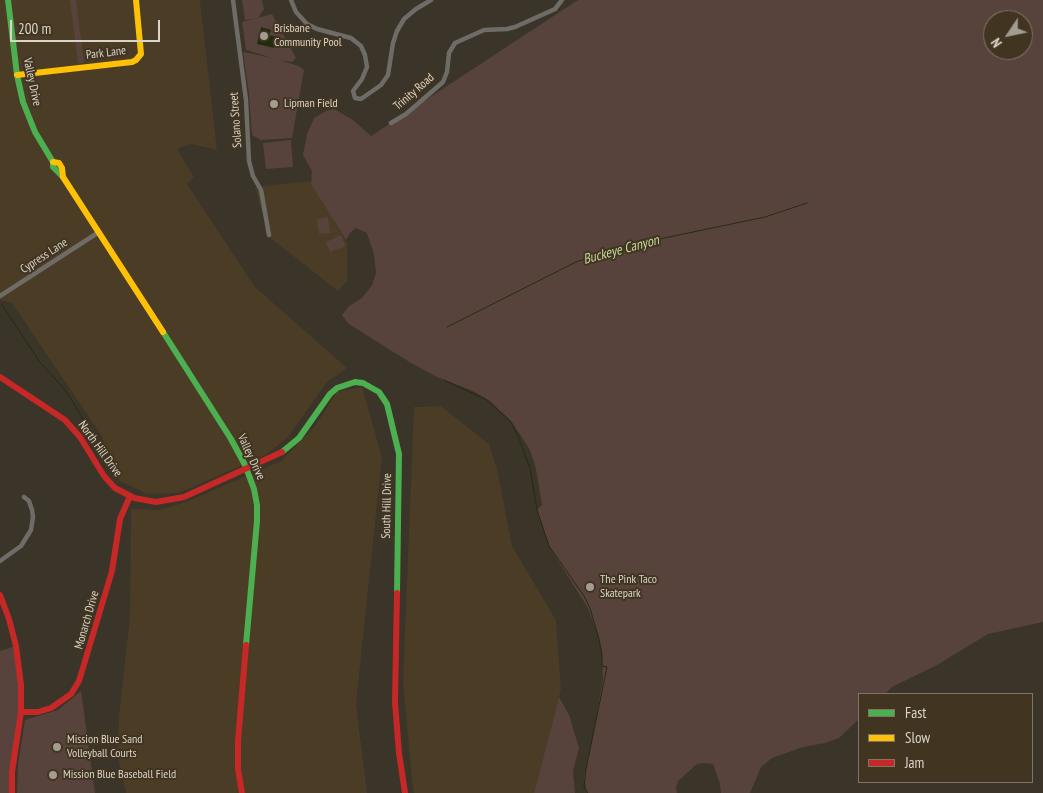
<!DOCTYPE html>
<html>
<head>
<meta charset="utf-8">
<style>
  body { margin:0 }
  #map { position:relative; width:1043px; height:793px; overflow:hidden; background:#3a3429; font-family:"PT Sans Narrow",sans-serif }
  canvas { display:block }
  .legend { position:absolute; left:858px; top:693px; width:175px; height:90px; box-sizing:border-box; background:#413522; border:1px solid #7f7565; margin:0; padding:6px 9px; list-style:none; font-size:15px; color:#dbd4c9 }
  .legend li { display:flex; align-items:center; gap:10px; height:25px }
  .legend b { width:25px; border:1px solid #7f7565 }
  .north { position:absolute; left:983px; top:10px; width:50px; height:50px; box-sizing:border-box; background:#413522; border:1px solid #7f7565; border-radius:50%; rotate:236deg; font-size:14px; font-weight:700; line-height:20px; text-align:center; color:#dbd4c9 }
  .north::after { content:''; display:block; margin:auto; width:18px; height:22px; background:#a39c91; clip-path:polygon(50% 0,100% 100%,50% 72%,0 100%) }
  .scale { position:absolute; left:10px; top:20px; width:150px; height:22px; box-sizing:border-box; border:2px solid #dbd4c9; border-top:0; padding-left:6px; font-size:15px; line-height:18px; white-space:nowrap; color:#dbd4c9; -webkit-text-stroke:4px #413522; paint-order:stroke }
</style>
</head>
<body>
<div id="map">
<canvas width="1043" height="793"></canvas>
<ul class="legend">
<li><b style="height:6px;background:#4caf50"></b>Fast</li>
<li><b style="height:6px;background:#ffc107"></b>Slow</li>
<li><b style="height:6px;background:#c62828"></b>Jam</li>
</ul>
<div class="north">N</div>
<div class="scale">200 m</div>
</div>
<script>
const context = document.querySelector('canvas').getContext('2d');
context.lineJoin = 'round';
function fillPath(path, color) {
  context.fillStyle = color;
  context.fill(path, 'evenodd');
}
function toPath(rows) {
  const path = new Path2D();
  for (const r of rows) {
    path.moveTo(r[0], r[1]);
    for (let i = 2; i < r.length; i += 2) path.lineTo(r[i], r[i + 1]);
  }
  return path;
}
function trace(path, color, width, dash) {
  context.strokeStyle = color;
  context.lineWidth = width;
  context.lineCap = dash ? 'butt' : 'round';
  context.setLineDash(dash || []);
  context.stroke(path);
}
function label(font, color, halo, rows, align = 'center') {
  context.font = font + ' "PT Sans Narrow",sans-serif';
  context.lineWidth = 4;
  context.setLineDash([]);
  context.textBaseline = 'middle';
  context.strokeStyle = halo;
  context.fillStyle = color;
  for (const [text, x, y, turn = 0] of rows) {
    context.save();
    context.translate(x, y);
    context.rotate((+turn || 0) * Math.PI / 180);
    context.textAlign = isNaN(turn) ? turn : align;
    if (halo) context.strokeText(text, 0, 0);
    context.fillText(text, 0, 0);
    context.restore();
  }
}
const built = toPath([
  [0,0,200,0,217,150,191,144,177,149,194,177,187,184,255,287,347,368,327,382,288,437,266,455,179,493,147,494,120,481,101,435,12,303,0,300],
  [310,181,347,243,347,281,338,291,269,237,255,187],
  [362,387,382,457,356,704,367,793,126,793,117,753,119,716,130,615,131,509,159,510,186,502,281,461,315,426,337,392],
  [441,406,489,444,498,473,512,546,556,620,561,689,534,793,414,793,412,781,403,682,414,407]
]);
const green = toPath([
  [70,0,76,0,84,63,78,63],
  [242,0,262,0,264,9,258,18,245,20],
  [578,0,1043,0,1043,622,988,634,937,665,892,687,885,694,859,694,859,719,839,738,825,743,803,747,772,758,761,767,750,793,721,793,720,784,713,764,705,763,697,764,678,781,676,788,677,793,587,793,584,777,593,737,603,679,602,654,598,635,588,608,550,548,537,510,542,505,536,469,530,450,512,422,490,401,473,391,437,377,411,363,349,324,342,315,349,306,362,298,372,285,376,273,374,254,367,233,356,228,350,233,346,240,311,184,312,171,303,155,307,134,314,118,326,111,334,109,353,120,371,136],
  [993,20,1023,20,1023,50,993,50],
  [272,14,296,58,292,62,279,60,299,66,304,70,292,138,261,140,252,135,249,94,243,52,273,58,246,50,242,22],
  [291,140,293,167,266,169,263,143],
  [328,217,330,233,319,234,317,219],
  [341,235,345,246,330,252,326,242],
  [16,646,21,685,12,793,0,793,0,651],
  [81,691,95,793,17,793,18,764,25,720,58,710],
  [559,697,569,715,579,748,573,771,575,793,534,793]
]);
const water = toPath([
  [261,27,271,30,269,35,277,37,274,48,257,44]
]);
const stream = toPath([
  [2,305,39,361,66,391,83,419],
  [447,327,576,262,621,247,765,217,807,203],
  [444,380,487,400,510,421,518,436,530,468,537,510,549,546,584,596,590,608,599,639,602,655,602,666,607,667,586,769,584,787,588,793]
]);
const street = toPath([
  [233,0,246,100,249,161,253,176,261,190,269,235],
  [291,0,296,12,307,24,317,29,351,38,361,46,365,55,367,67,362,79,353,91,355,98,361,99,381,85,388,75,393,43,397,31,404,19,416,9,431,0],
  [391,123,406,114,443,82,447,72,449,53,455,43,484,30,507,29,515,27,555,9,562,0],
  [0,296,99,232],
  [0,561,21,546,31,530,33,517,32,510,29,501,24,497]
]);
const fast = toPath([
  [8,0,17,75,23,102,35,132,53,162,53,167,63,177],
  [163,332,231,439,245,465,254,489,257,505,257,521,246,645],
  [282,452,299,438,330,394,337,388,355,382,363,383,379,392,387,404,399,454,397,593]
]);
const slow = toPath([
  [17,75,132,62,136,60,141,54,136,0],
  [53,162,59,163,62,168,63,177,163,332]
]);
const jam = toPath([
  [0,377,65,420,80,437,104,476,115,488,134,498,156,502,184,497,282,452],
  [397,593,395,702,399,753,405,793],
  [0,595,9,619,16,646,21,685,21,712,12,772,12,793],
  [21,712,38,712,51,708,71,694,79,681,112,571,120,519,130,496],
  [242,793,238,769,238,741,246,645]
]);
const markers = [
  [264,36,5,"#a39c91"],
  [274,104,5,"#a39c91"],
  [590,587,5,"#a39c91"],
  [57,747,5,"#a39c91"],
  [53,775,5,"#a39c91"]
];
const poiNames = [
  ["Brisbane",274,29],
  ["Community Pool",274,43],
  ["Lipman Field",284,104],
  ["The Pink Taco",600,580],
  ["Skatepark",600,594],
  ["Mission Blue Sand",67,740],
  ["Volleyball Courts",67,754],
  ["Mission Blue Baseball Field",63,775]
];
const streetNames = [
  ["Park Lane",106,53,-7],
  ["Valley Drive",32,82,78],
  ["Trinity Road",414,92,-41],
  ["Solano Street",236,120,-94],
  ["Cypress Lane",44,256,-33],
  ["North Hill Drive",100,449,54],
  ["Valley Drive",251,457,65],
  ["South Hill Drive",387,506,-89],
  ["Monarch Drive",87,620,-74]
];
const waterNames = [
  ["Buckeye Canyon",621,250,-15]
];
fillPath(built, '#4a3c25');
fillPath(green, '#58433c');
fillPath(water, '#252c0e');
trace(stream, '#252c0e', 1);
trace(street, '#6f6b67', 4.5);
trace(fast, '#4caf50', 6);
trace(slow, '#ffc107', 6);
trace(jam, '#c62828', 6);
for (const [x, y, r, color] of markers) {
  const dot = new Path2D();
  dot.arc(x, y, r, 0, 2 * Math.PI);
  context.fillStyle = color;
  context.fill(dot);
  trace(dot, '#413522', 2);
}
label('12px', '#dbd4c9', '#413522', poiNames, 'left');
label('12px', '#dbd4c9', '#413522', streetNames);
label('italic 14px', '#c6d89c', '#413522', waterNames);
</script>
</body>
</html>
